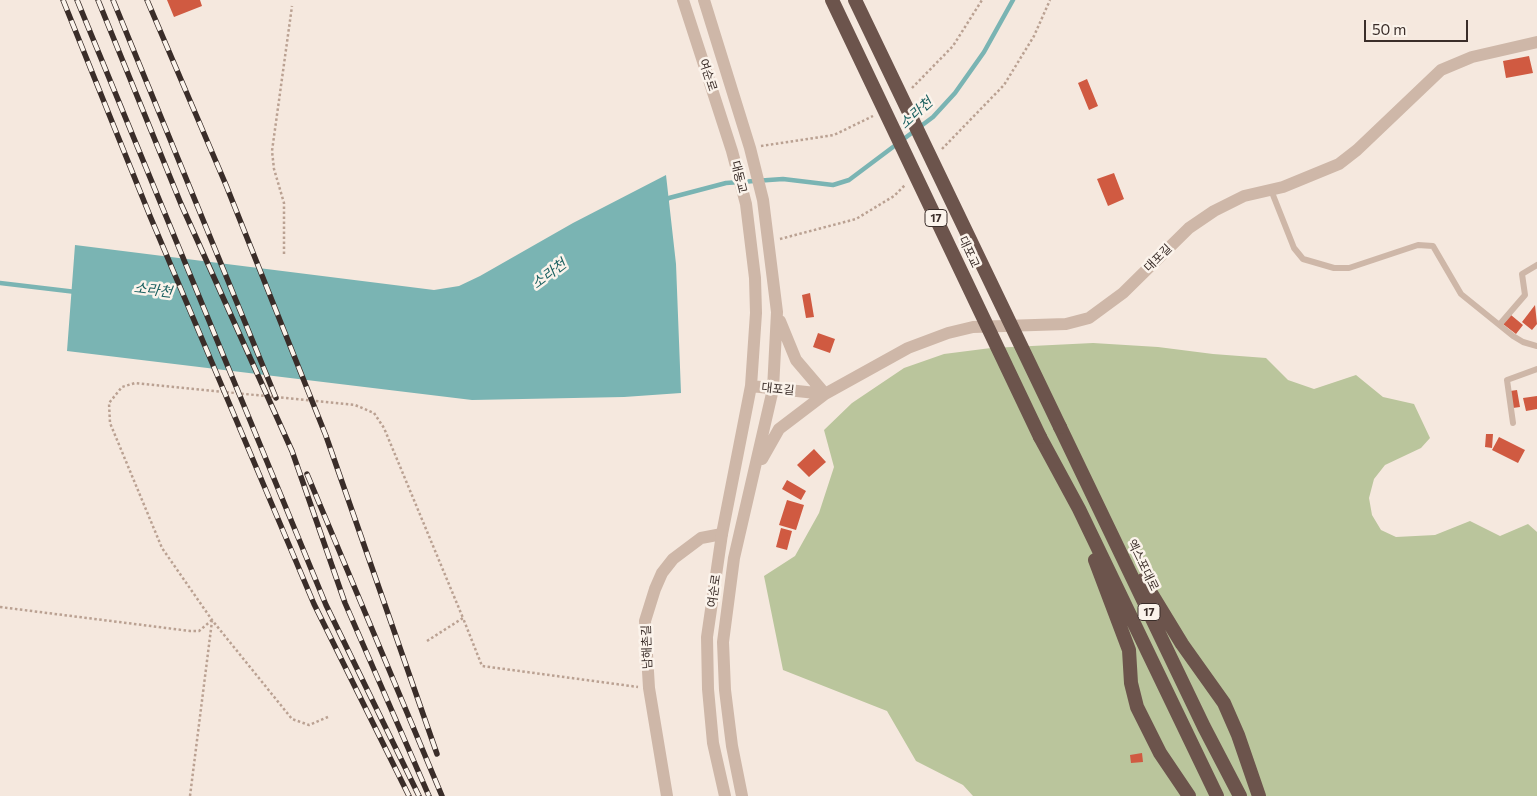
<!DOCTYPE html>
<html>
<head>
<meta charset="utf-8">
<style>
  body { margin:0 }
  #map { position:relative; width:1537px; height:796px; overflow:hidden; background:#f5e8de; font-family:Commissioner,sans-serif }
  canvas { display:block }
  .scale { position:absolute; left:1364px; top:20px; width:104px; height:22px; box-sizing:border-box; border:2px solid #3a2d29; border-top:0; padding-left:6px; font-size:15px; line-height:18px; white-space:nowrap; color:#3a2d29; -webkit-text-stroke:4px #fbf3eb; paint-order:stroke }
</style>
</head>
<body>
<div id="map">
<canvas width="1537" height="796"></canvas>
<div class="scale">50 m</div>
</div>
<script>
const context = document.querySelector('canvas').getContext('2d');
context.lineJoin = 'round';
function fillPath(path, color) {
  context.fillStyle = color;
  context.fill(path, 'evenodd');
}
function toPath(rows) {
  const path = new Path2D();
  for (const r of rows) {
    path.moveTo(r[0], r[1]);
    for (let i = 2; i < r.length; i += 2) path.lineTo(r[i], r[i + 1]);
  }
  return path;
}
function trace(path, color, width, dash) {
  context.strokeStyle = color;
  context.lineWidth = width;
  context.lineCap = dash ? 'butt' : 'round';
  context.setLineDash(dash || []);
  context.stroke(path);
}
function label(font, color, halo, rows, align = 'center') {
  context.font = font + ' Commissioner,"Noto Sans KR",sans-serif';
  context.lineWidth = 5;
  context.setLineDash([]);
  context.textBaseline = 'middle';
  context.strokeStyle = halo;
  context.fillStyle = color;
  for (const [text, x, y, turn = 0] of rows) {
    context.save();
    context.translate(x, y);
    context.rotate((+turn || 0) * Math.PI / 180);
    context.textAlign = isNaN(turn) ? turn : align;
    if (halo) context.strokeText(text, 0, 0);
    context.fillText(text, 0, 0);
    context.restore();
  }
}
const green = toPath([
  [1093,343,1158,347,1213,354,1266,358,1288,380,1314,389,1356,375,1383,397,1414,404,1430,438,1421,448,1385,465,1374,479,1369,498,1372,515,1381,530,1396,537,1435,535,1470,521,1500,536,1528,524,1537,532,1537,796,973,796,963,785,916,761,887,711,783,670,764,576,795,556,819,513,834,467,824,430,852,403,904,368,944,354,991,348]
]);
const water = toPath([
  [666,175,676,264,681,393,624,397,472,400,67,351,75,245,434,290,459,286,480,276,573,223]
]);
const stream = toPath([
  [665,201,669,198,726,183,783,179,833,185,849,180,933,117,955,93,984,52,1013,0],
  [0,283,76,292]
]);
const building = toPath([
  [167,0,200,0,202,6,174,17],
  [1529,56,1533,73,1506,78,1503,61],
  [1087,79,1098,106,1089,110,1078,83],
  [1114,173,1124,199,1108,206,1097,179],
  [810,293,814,317,806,318,802,295],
  [1535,305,1537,324,1532,330,1522,322],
  [1511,315,1523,325,1516,334,1503,324],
  [818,333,835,339,830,353,813,347],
  [1517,390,1520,407,1513,408,1510,391],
  [1537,396,1537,409,1526,411,1523,398],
  [1486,434,1493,434,1492,448,1485,447],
  [1499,437,1525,450,1518,463,1492,450],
  [814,449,826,462,809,477,797,465],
  [787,480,806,491,801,500,782,489],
  [787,500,804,505,796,530,779,525],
  [781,528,792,531,787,550,776,547],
  [1142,753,1143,762,1131,763,1130,755]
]);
const path = toPath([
  [912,88,953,46,982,0],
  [761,146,834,135,873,116],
  [942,149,1004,85,1034,36,1050,0],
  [780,239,856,219,894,196,906,184],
  [284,254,284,203,274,169,272,151,292,6],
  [0,607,190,631,199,631,212,620],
  [427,641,463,618,482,666,638,687],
  [328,717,309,725,292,719,212,620,162,548,110,423,109,403,122,387,135,383,355,405,374,413,384,428,463,618],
  [190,796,212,621]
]);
const service = toPath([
  [1271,190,1294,248,1303,259,1334,268,1349,268,1418,245,1433,246,1461,294,1513,336,1523,342,1537,346],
  [1500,324,1525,295,1522,274,1537,265],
  [1513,423,1507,380,1537,369]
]);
const minor = toPath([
  [667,796,649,688,645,621,655,589,662,573,673,559,701,538,722,534]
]);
const tertiary = toPath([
  [683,0,732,151,746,204,755,278,756,313,751,386,722,534,707,637,708,689,713,743,725,796],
  [704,0,750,148,763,200,777,312,773,389,734,558,723,642,725,690,732,746,742,796],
  [751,386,825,394,908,348,948,333,973,327,1066,324,1089,318,1123,293,1189,228,1214,211,1244,196,1283,187,1339,164,1357,150,1441,70,1472,57,1537,42],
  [762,459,779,429,825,394,796,360,780,321]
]);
const trunk = toPath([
  [1060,427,1204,727,1240,796],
  [1040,437,1079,509,1217,796],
  [1095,560,1129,650,1131,683,1137,707,1160,753,1189,796],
  [1143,580,1182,644,1224,703,1238,735,1259,796]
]);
const rail = toPath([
  [63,0,150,216,314,604,409,796],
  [77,0,326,605,419,796],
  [98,0,181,204,292,451,345,603,429,796],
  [113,0,276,398],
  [147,0,226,185,326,436,437,754],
  [307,474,442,796]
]);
const trunkBridge = toPath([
  [832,0,1040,437],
  [855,0,1060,427]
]);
const shields = [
  [936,218,22],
  [1149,612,22]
];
const shieldNames = [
  ["17",936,218],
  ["17",1149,612]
];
const streetNames = [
  ["여순로",708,75,72],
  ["대동교",739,177,76],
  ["대포교",969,252,65],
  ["대포길",1158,258,-45],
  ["대포길",778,389,6],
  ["엑스포대로",1143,565,64],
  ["여순로",714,591,-82],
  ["남해촌길",647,647,-92]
];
const waterNames = [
  ["소라천",916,113,-42],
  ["소라천",549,274,-37],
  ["소라천",153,290,7]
];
fillPath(green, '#bac59c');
fillPath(water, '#7ab4b3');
trace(stream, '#7ab4b3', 4.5);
fillPath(building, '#d05a41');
trace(path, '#baa192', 2.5, [2.5, 2.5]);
trace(service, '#ceb7a8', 6);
trace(minor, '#ceb7a8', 12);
trace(tertiary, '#ceb7a8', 12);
trace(trunk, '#6c544c', 14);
trace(rail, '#3a2d29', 5.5);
trace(rail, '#fbf3eb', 4, [11]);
trace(trunkBridge, '#6c544c', 14);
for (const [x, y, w] of shields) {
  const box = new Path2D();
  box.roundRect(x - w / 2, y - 8.5, w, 17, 4);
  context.fillStyle = '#fbf3eb';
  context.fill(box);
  trace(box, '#3a2d29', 1);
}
label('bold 11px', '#3a2d29', null, shieldNames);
label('12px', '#3a2d29', '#fbf3eb', streetNames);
label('italic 14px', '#1a6060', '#fbf3eb', waterNames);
</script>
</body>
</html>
